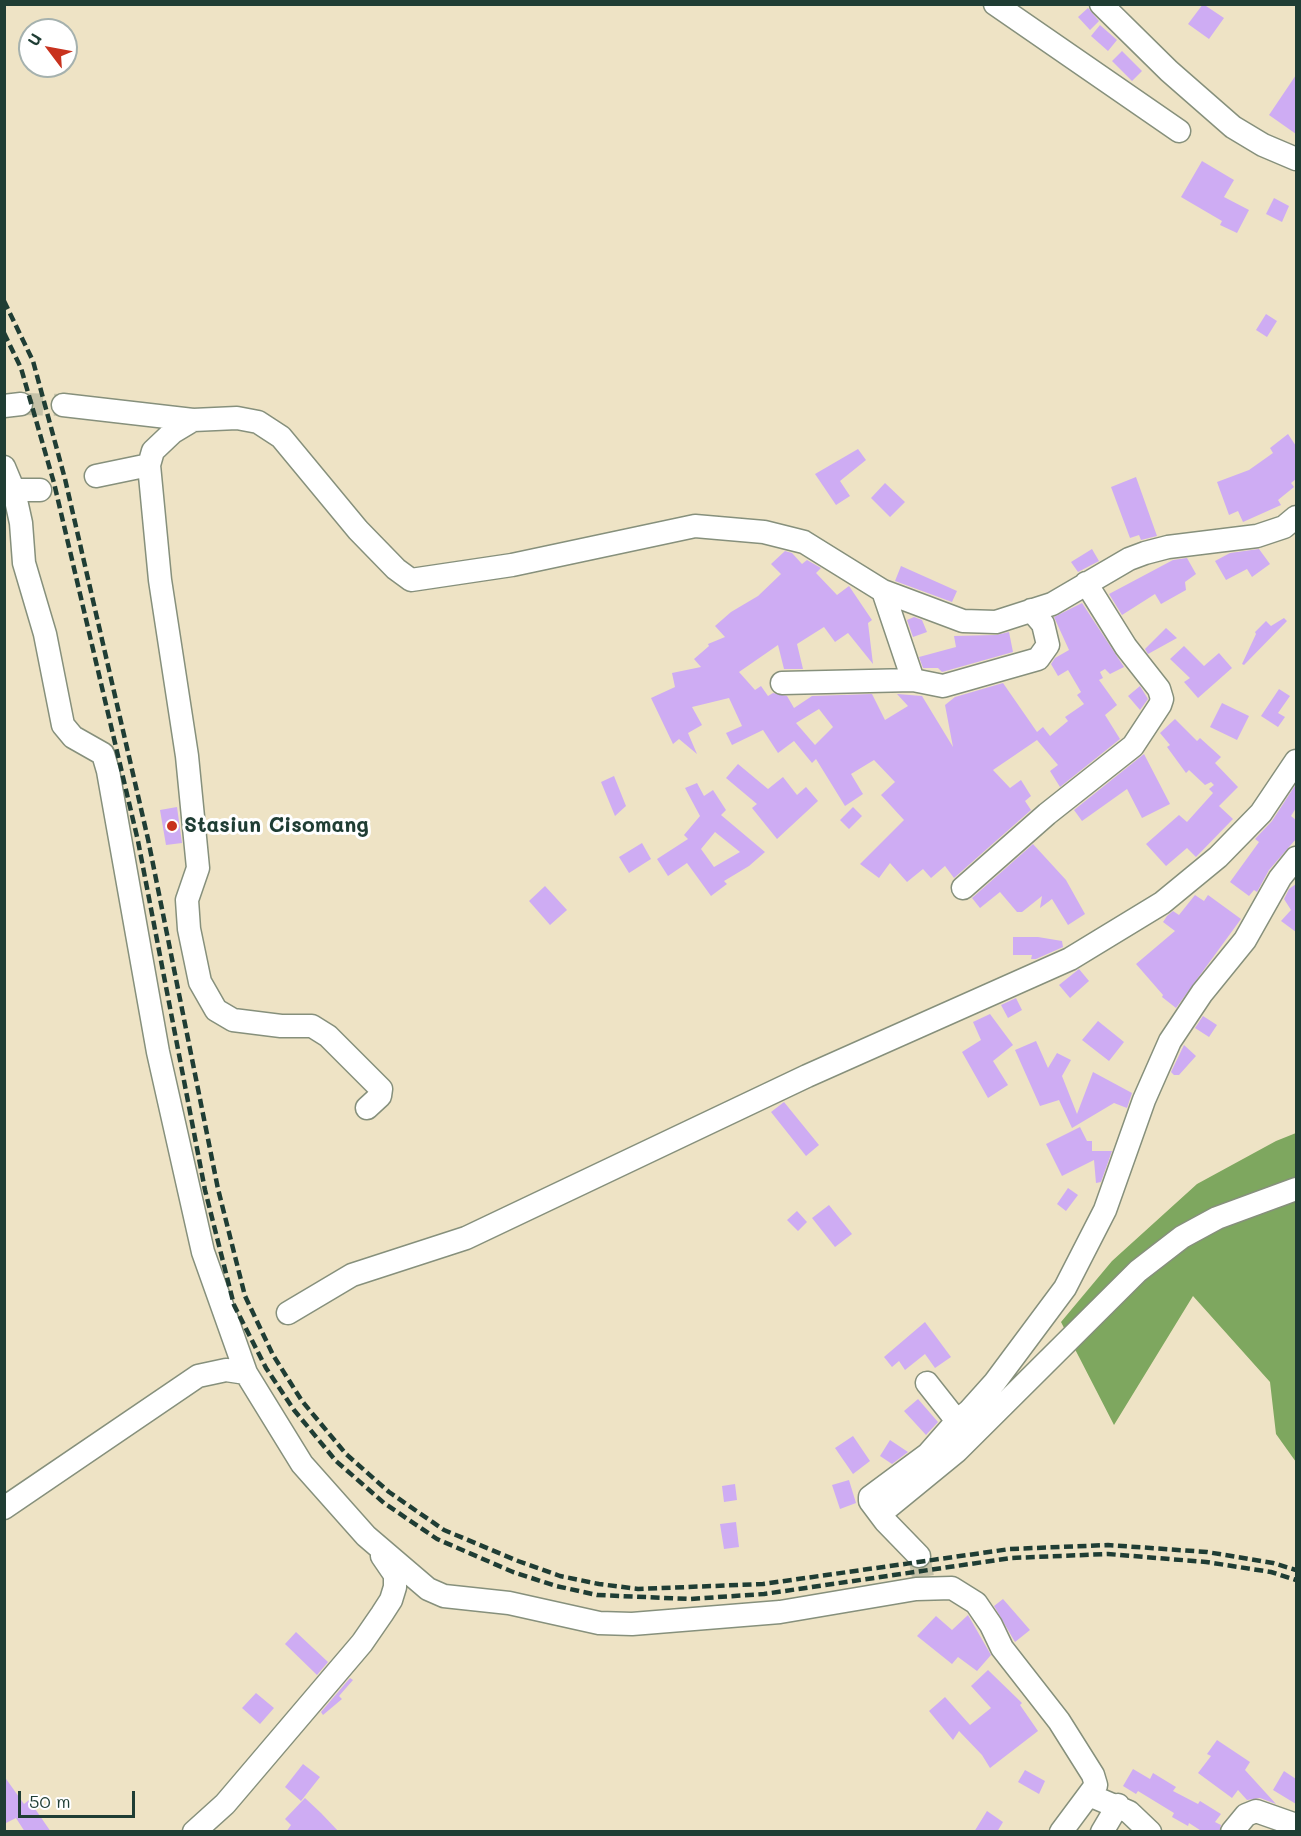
<!DOCTYPE html>
<html>
<head>
<meta charset="utf-8">
<style>
  body { margin:0 }
  #map { position:relative; width:1301px; height:1836px; overflow:hidden; background:#eee3c5; font-family:Mali,sans-serif }
  canvas { display:block }
  .frame { position:absolute; inset:0; border:6px solid #1f3d34; pointer-events:none }
  .north { position:absolute; left:18px; top:18px; width:60px; height:60px; box-sizing:border-box; background:#fff; border:2px solid #a5b1ae; border-radius:50%; rotate:302deg; font-size:16px; font-weight:700; line-height:24px; text-align:center; color:#1f3d34 }
  .north::after { content:''; display:block; margin:auto; width:21px; height:27px; background:#c8321e; clip-path:polygon(50% 0,100% 100%,50% 72%,0 100%) }
  .scale { position:absolute; left:18px; top:1791px; width:117px; height:27px; box-sizing:border-box; border:3px solid #1f3d34; border-top:0; padding-left:8px; font-size:18px; line-height:21px; white-space:nowrap; color:#1f3d34; -webkit-text-stroke:4px #fff; paint-order:stroke }
</style>
</head>
<body>
<div id="map">
<canvas width="1301" height="1836"></canvas>
<div class="frame"></div>
<div class="north">U</div>
<div class="scale">50 m</div>
</div>
<script>
const context = document.querySelector('canvas').getContext('2d');
context.lineJoin = 'round';
function fillPath(path, color) {
  context.fillStyle = color;
  context.fill(path, 'evenodd');
}
function toPath(rows) {
  const path = new Path2D();
  for (const r of rows) {
    path.moveTo(r[0], r[1]);
    for (let i = 2; i < r.length; i += 2) path.lineTo(r[i], r[i + 1]);
  }
  return path;
}
function trace(path, color, width, dash) {
  context.strokeStyle = color;
  context.lineWidth = width;
  context.lineCap = dash ? 'butt' : 'round';
  context.setLineDash(dash || []);
  context.stroke(path);
}
function label(font, color, halo, rows, align = 'center') {
  context.font = font + ' Mali,sans-serif';
  context.lineWidth = 6;
  context.setLineDash([]);
  context.textBaseline = 'middle';
  context.strokeStyle = halo;
  context.fillStyle = color;
  for (const [text, x, y, turn = 0] of rows) {
    context.save();
    context.translate(x, y);
    context.rotate((+turn || 0) * Math.PI / 180);
    context.textAlign = isNaN(turn) ? turn : align;
    if (halo) context.strokeText(text, 0, 0);
    context.fillText(text, 0, 0);
    context.restore();
  }
}
const forest = toPath([
  [1296,1133,1296,1462,1276,1434,1270,1382,1193,1296,1114,1425,1061,1322,1112,1261,1197,1184,1276,1141]
]);
const building = toPath([
  [1203,4,1224,18,1209,39,1188,24],
  [1088,8,1099,21,1090,30,1078,17],
  [1100,25,1117,40,1108,51,1091,36],
  [1122,51,1142,71,1132,81,1112,61],
  [1296,75,1296,134,1269,115],
  [1202,161,1234,180,1224,197,1249,210,1237,233,1220,225,1222,221,1181,197],
  [1274,198,1289,206,1282,222,1266,214],
  [1266,314,1277,321,1267,337,1256,330],
  [1288,434,1296,446,1296,479,1291,483,1294,487,1278,500,1281,505,1243,522,1238,511,1229,515,1217,482,1249,470,1273,453,1270,448],
  [858,449,866,460,840,481,850,496,836,505,815,474],
  [1136,477,1157,536,1141,540,1139,535,1130,538,1111,487],
  [885,483,905,502,890,517,871,498],
  [1092,549,1099,561,1078,572,1071,562],
  [1259,549,1270,564,1252,577,1247,569,1226,580,1215,561,1230,553],
  [785,551,792,553,802,564,807,560,821,568,816,573,837,595,849,586,872,620,868,623,873,664,848,633,835,642,824,627,797,644,803,669,784,669,778,645,739,672,755,690,761,686,768,696,773,693,787,696,794,708,812,696,872,694,885,720,908,706,897,694,922,696,953,747,945,705,955,697,1003,683,1037,732,1043,727,1050,736,1068,721,1065,717,1084,704,1077,695,1081,692,1068,670,1058,676,1051,664,1055,658,1069,650,1054,617,1082,603,1124,667,1110,674,1105,669,1100,672,1103,678,1099,680,1117,705,1105,715,1120,739,1060,787,1050,771,1058,765,1037,740,993,770,1010,788,1021,780,1031,796,1025,801,1031,810,954,878,945,866,931,878,923,869,907,882,890,863,879,878,860,864,904,820,881,795,895,782,874,760,851,774,863,794,845,806,816,759,812,763,794,741,778,753,763,730,732,745,726,733,742,726,729,698,692,707,702,725,688,733,697,754,679,739,673,744,651,698,675,687,672,673,701,667,694,659,709,646,708,644,725,637,715,626,731,612,758,596,781,574,771,564],
  [819,709,833,727,815,745,796,723],
  [1187,558,1196,574,1185,582,1186,590,1161,604,1155,594,1122,615,1109,594,1173,560],
  [901,566,957,591,952,602,895,581],
  [914,617,922,620,927,632,913,637,907,620],
  [1284,618,1287,621,1244,665,1242,664,1256,634,1255,632,1266,621,1271,626],
  [1166,628,1177,638,1148,654,1145,649],
  [1009,632,1013,652,942,672,938,668,923,668,919,657,956,647,954,636,996,635],
  [1184,646,1204,666,1219,653,1232,668,1198,698,1184,682,1190,678,1170,659],
  [1140,686,1148,699,1140,710,1128,696],
  [1279,689,1290,696,1278,713,1285,717,1278,727,1261,716],
  [1222,703,1249,716,1237,740,1210,727],
  [1175,719,1197,741,1200,738,1221,757,1215,763,1238,787,1219,806,1233,819,1196,857,1187,848,1166,866,1146,844,1179,815,1187,822,1213,793,1209,789,1214,785,1211,782,1205,785,1189,770,1186,773,1167,747,1170,745,1160,733],
  [1144,754,1170,804,1142,818,1127,789,1082,821,1074,810],
  [738,764,768,789,783,777,797,795,806,787,818,801,777,839,752,808,757,804,726,778],
  [614,776,626,806,615,816,601,782],
  [697,783,704,796,713,790,726,810,721,815,765,852,749,866,724,881,727,884,711,896,687,863,668,876,657,859,688,839,684,835,700,816,685,788],
  [715,832,740,852,714,867,701,849],
  [1296,784,1296,808,1291,816,1296,820,1296,839,1269,870,1257,892,1254,890,1249,896,1230,882,1259,842,1255,839,1272,821],
  [177,807,182,843,166,845,160,810],
  [853,807,862,816,849,829,840,820],
  [642,843,651,859,629,873,619,857],
  [1033,844,1066,880,1085,914,1068,925,1052,899,1040,908,1042,896,1022,912,1017,912,1000,892,980,908,972,898],
  [1296,884,1296,932,1281,921,1291,910,1284,899,1289,889],
  [545,886,567,910,550,925,529,901],
  [1195,895,1204,901,1208,895,1241,919,1176,1008,1162,997,1163,995,1136,964,1175,931,1163,922,1167,916,1173,911,1179,915],
  [1013,937,1038,937,1062,941,1063,947,1036,959,1031,959,1032,955,1013,955],
  [1079,969,1089,981,1070,998,1059,985],
  [1016,998,1022,1010,1008,1018,1001,1005],
  [990,1014,1013,1045,993,1061,1008,1085,988,1098,962,1052,981,1040,973,1022],
  [1203,1016,1217,1025,1209,1037,1195,1028],
  [1098,1021,1124,1042,1109,1061,1082,1040],
  [1036,1041,1048,1068,1057,1053,1071,1060,1062,1076,1077,1114,1093,1072,1132,1093,1127,1108,1114,1103,1072,1128,1059,1100,1040,1106,1015,1050],
  [1184,1045,1196,1056,1179,1075,1174,1075,1171,1072],
  [784,1102,819,1145,806,1156,771,1112],
  [1080,1127,1087,1141,1092,1141,1092,1151,1112,1151,1101,1182,1096,1183,1094,1160,1062,1176,1046,1144],
  [1068,1188,1078,1195,1066,1211,1057,1204],
  [829,1205,852,1234,835,1247,812,1218],
  [797,1211,807,1222,798,1231,787,1220],
  [925,1322,951,1357,935,1368,925,1354,905,1370,899,1361,892,1367,884,1357],
  [918,1399,938,1422,926,1435,904,1411],
  [853,1436,870,1461,853,1474,835,1448],
  [890,1440,908,1452,892,1464,880,1456],
  [849,1480,856,1503,840,1509,832,1485],
  [735,1484,737,1500,724,1502,722,1486],
  [736,1522,739,1547,724,1549,720,1524],
  [1003,1599,1030,1630,1015,1642,994,1606],
  [968,1615,991,1655,977,1671,958,1657,952,1664,917,1636,936,1616,952,1630],
  [296,1632,328,1662,317,1675,285,1644],
  [988,1670,1022,1703,1020,1705,1038,1731,990,1768,982,1755,959,1731,953,1740,929,1711,945,1697,970,1725,991,1708,971,1686],
  [350,1678,353,1680,339,1696,342,1699,323,1715,321,1712],
  [256,1693,274,1708,260,1724,242,1708],
  [1217,1740,1250,1762,1245,1770,1276,1804,1260,1798,1247,1800,1238,1790,1232,1798,1198,1773,1211,1756,1207,1754],
  [303,1764,320,1777,301,1801,285,1787],
  [1133,1769,1150,1779,1153,1773,1176,1787,1173,1791,1198,1804,1200,1801,1221,1814,1215,1822,1221,1825,1219,1832,1203,1832,1189,1823,1188,1826,1172,1817,1174,1813,1138,1791,1136,1794,1123,1786],
  [1025,1770,1045,1781,1039,1794,1018,1782],
  [1284,1771,1296,1779,1296,1804,1273,1790],
  [4,1776,24,1804,29,1800,51,1832,25,1832,16,1818,4,1824],
  [305,1798,321,1813,339,1832,286,1832,291,1825,285,1819],
  [987,1811,1003,1822,997,1832,974,1832]
]);
const minorTunnel = toPath([
  [21,404,63,405],
  [919,1556,923,1577]
]);
const minor = toPath([
  [995,4,1179,131],
  [1101,4,1169,71,1233,127,1263,145,1296,159],
  [63,405,193,420,237,418,258,422,281,437,358,530,396,569,411,580,512,565,695,526,764,532,804,542,883,591,963,621,996,622,1052,604,1129,559,1145,553,1168,547,1257,536,1284,527,1296,517],
  [4,406,21,404],
  [193,420,173,432,153,451,149,465,160,580,187,756,198,868,187,900,189,929,200,982,216,1010,233,1020,281,1026,312,1026,328,1036,381,1089,380,1096,367,1108],
  [4,467,14,491,21,523,24,563,45,634,63,725,73,737,103,754,108,771,158,1052,203,1252,246,1373,302,1464,366,1536,428,1589,444,1596,509,1603,599,1623,632,1624,780,1612,916,1589,952,1588,976,1603,991,1625,1002,1648,1059,1721,1093,1775,1096,1785,1061,1832],
  [96,476,149,465],
  [4,490,40,490],
  [883,591,913,680],
  [782,683,913,680,943,686,1038,659,1048,645,1043,624,1031,610],
  [963,888,1047,814,1133,746,1160,705,1162,699,1159,689,1126,647,1086,583],
  [288,1313,352,1275,466,1238,807,1076,1070,959,1162,903,1218,857,1261,813,1296,761],
  [927,1383,957,1421],
  [4,1508,198,1376,226,1370,246,1373],
  [880,1514,957,1451,1138,1271,1182,1237,1217,1218,1296,1189],
  [919,1556,885,1521,870,1501,870,1497,928,1454,957,1421,969,1411,995,1382,1065,1288,1105,1210,1144,1100,1170,1041,1202,993,1245,940,1280,878,1296,858],
  [1089,1795,1129,1812,1150,1832],
  [194,1832,225,1804,362,1643,382,1614,391,1600,395,1587,395,1575,382,1556],
  [1102,1832,1118,1805],
  [1232,1832,1246,1815,1256,1811,1296,1825]
]);
const rail = toPath([
  [4,301,33,361,65,479,148,839,218,1189,245,1296,273,1355,302,1401,346,1454,389,1492,444,1530,518,1561,560,1576,599,1584,638,1589,763,1584,1010,1549,1108,1545,1207,1552,1273,1563,1296,1570],
  [4,333,21,368,54,483,138,841,205,1190,234,1305,266,1368,294,1410,336,1461,384,1503,437,1539,513,1572,556,1586,597,1595,690,1599,764,1594,1011,1558,1108,1554,1206,1562,1271,1572,1296,1580]
]);
const markers = [
  [172,826,6,"#c8321e"]
];
const poiNames = [
  ["Stasiun Cisomang",184,826]
];
fillPath(forest, '#7ea75f');
fillPath(building, '#ceacf3');
trace(minorTunnel, '#c5c2a8', 22, [22, 11]);
trace(minor, '#86907c', 25);
trace(minor, '#fff', 22);
trace(rail, '#1f3d34', 4.5, [9, 4.5]);
for (const [x, y, r, color] of markers) {
  const dot = new Path2D();
  dot.arc(x, y, r, 0, 2 * Math.PI);
  context.fillStyle = color;
  context.fill(dot);
  trace(dot, '#fff', 2);
}
label('bold 21px', '#1f3d34', '#fff', poiNames, 'left');
</script>
</body>
</html>
